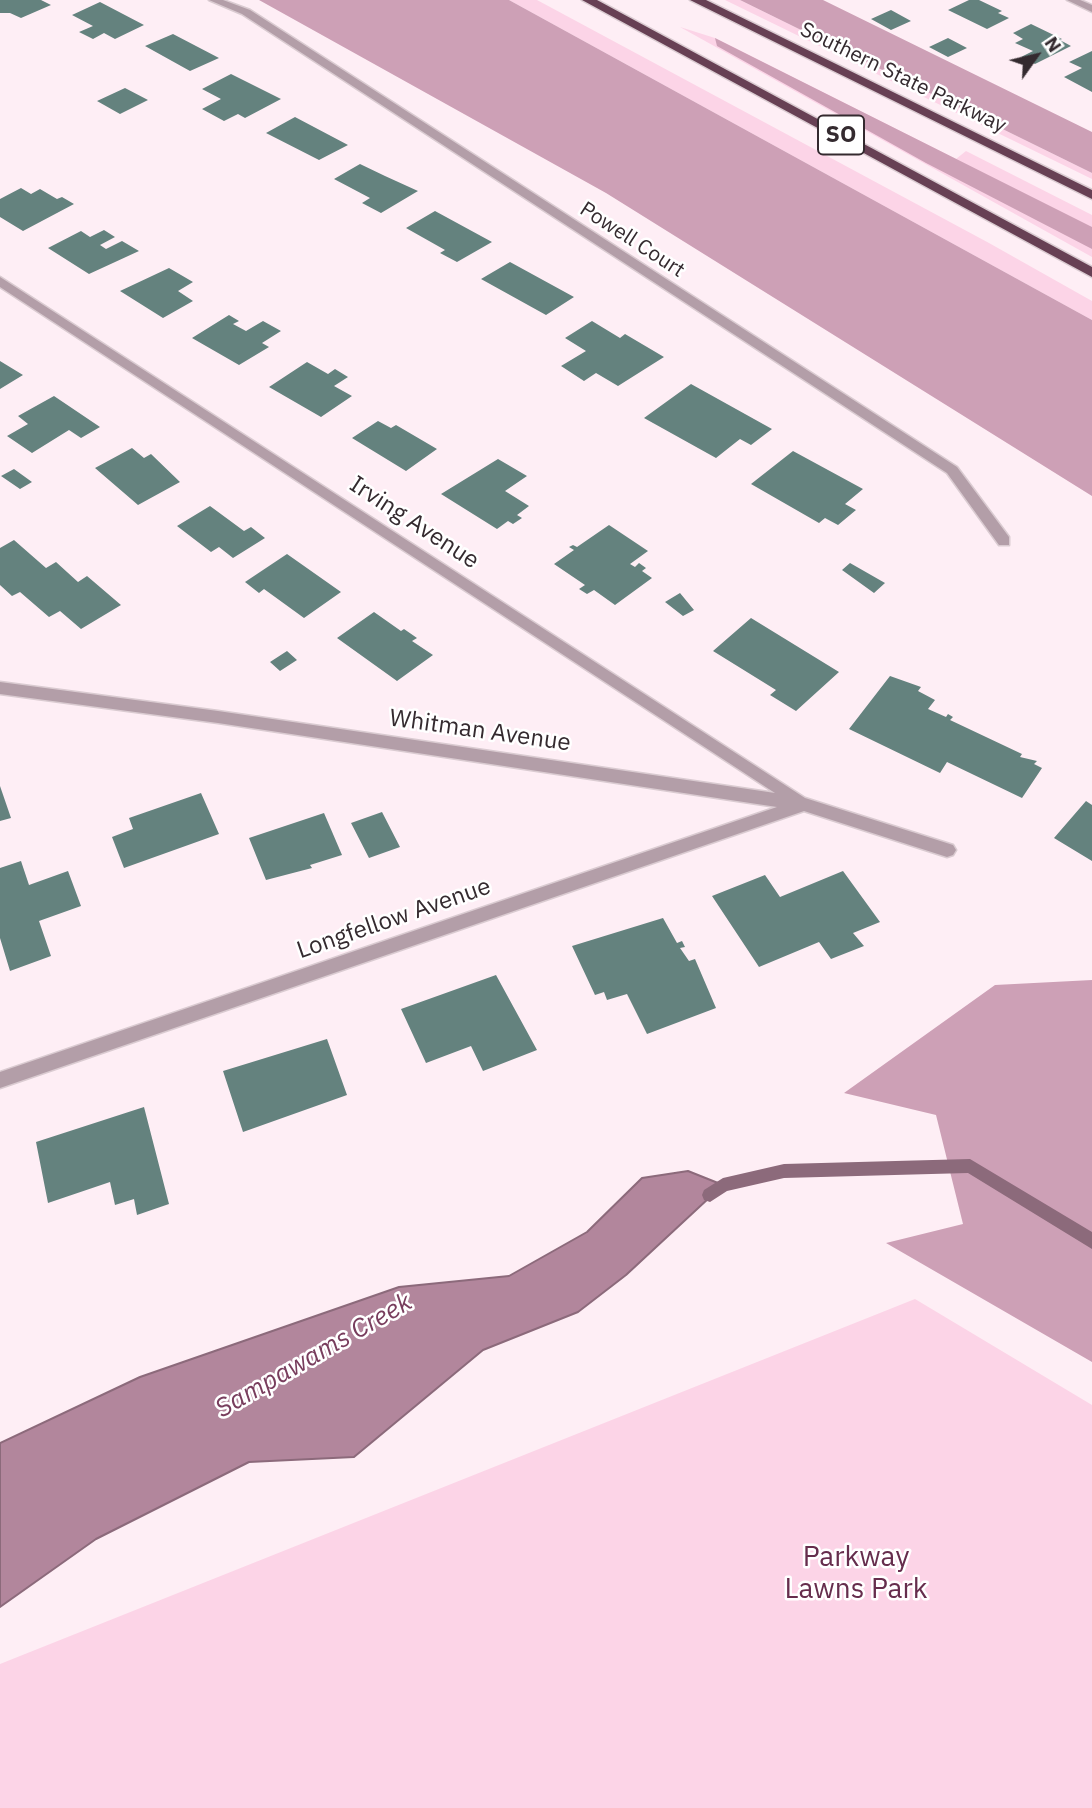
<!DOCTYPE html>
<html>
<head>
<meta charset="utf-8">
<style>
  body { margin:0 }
  #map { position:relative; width:1092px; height:1808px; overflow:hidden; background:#feeef5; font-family:"IBM Plex Sans",sans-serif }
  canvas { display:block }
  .north { position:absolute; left:1001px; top:21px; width:70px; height:70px; -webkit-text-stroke:5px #fff; paint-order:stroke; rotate:56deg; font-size:19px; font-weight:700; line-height:28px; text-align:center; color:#342a2f }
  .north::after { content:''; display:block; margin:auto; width:24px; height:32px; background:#342a2f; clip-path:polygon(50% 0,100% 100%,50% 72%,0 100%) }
</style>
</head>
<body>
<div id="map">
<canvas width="1092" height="1808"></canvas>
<div class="north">N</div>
</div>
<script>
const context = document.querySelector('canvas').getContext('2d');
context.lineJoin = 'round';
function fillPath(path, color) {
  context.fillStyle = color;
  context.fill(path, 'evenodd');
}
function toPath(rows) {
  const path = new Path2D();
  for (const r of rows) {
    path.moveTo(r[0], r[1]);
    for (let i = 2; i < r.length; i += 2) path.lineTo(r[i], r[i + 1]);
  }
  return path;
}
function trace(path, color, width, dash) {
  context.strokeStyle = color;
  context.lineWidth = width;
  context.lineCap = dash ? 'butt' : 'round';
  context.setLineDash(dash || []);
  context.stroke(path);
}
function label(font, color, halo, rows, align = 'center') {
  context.font = font + ' "IBM Plex Sans",sans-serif';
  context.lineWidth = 5;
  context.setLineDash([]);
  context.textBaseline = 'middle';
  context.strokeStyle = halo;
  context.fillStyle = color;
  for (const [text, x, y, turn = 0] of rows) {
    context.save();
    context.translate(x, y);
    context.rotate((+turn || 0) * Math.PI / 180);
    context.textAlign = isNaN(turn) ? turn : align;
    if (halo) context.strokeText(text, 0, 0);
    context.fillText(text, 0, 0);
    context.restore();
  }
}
const green = toPath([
  [509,0,537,0,989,243,1092,301,1092,320],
  [725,0,740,0,1092,173,1092,179],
  [680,27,715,38,956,159,966,151,1092,215,1092,257],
  [915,1299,1092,1405,1092,1808,0,1808,0,1664]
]);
const forest = toPath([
  [259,0,509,0,1092,320,1092,496,606,193],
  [740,0,823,0,1092,132,1092,173],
  [715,38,1092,227,1092,249,926,163,717,46],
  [1092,980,1092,1362,886,1243,963,1224,936,1115,844,1093,995,985]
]);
const water = toPath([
  [688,1171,723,1185,626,1275,578,1312,483,1350,354,1457,249,1462,96,1539,0,1607,0,1443,140,1377,399,1287,509,1276,587,1232,642,1178,688,1171]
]);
const stream = toPath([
  [970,1159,1092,1232,1092,1249,968,1173,784,1178,727,1191,710,1202,704,1200,702,1195,704,1190,723,1178,784,1164,970,1159]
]);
const building = toPath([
  [0,0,41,0,51,5,21,18,10,13,0,13],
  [969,0,979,0,1002,11,998,13,1009,18,987,29,948,10],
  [100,2,144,25,115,39,104,33,93,39,79,32,93,26,72,15],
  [891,10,911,21,891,30,871,19],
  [1031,24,1062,39,1060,40,1071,46,1035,64,1021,57,1033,51,1015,43,1023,39,1013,33],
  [173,34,219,58,190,71,145,46],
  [948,38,967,48,948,57,929,47],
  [1092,51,1092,92,1064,77,1082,68,1069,62],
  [231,74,281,99,245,118,238,114,224,121,202,109,221,99,202,89],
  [125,88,148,100,120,114,97,101],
  [295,117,348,145,319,160,266,133],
  [360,164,385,176,418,191,381,213,362,203,370,198,334,179],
  [21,188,31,194,40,189,57,199,62,197,74,204,23,231,0,217,0,199],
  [435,211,492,242,457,262,440,253,445,250,406,228],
  [104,230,115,237,100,245,106,249,122,241,139,251,89,274,48,248,81,231,90,237],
  [510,262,574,297,546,315,481,279],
  [169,268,193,282,178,291,193,301,163,318,120,291],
  [229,315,239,321,233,324,246,331,263,321,281,331,262,343,269,347,239,365,192,338],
  [592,321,620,338,625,334,664,357,618,386,596,373,584,381,561,366,586,351,565,338],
  [0,361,23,375,0,389],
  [307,362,328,374,335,369,348,377,334,386,352,396,321,417,269,387],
  [691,384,772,429,751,445,740,439,716,458,644,418],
  [54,396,100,427,81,438,69,430,32,453,7,436,28,424,18,416],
  [378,421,391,428,396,425,437,449,406,471,352,438],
  [132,448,144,458,151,454,180,482,138,505,95,468],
  [793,451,863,489,845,504,856,510,838,525,825,518,819,523,751,484],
  [498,459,527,476,505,491,529,506,517,515,522,518,513,524,508,521,497,529,441,494],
  [14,469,32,482,20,489,1,476],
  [210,506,244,531,251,527,265,538,233,558,219,547,211,552,177,526],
  [609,525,648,551,630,564,635,567,639,563,646,568,642,571,652,578,615,605,594,590,587,594,579,589,585,585,554,564,574,550,569,547,573,545,577,547],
  [14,540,46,568,56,562,78,582,87,576,121,605,81,629,60,611,49,617,20,592,12,596,0,585,0,548],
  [287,554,341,592,304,618,264,589,259,593,245,582],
  [850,563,885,583,874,593,842,570],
  [680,593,694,610,683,616,665,602],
  [374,612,401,631,404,629,417,638,412,641,433,655,397,681,337,638],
  [751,618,839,672,796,711,770,695,776,690,713,651],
  [287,651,297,660,280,671,270,662],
  [890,676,921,687,918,691,935,700,928,709,946,717,948,714,953,717,950,720,1022,754,1020,757,1037,761,1034,764,1042,768,1022,798,947,762,940,773,849,729],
  [0,786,11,818,0,821],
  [201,793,219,834,124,868,112,837,133,829,129,818],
  [1086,801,1092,805,1092,861,1054,838],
  [382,812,400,847,369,858,351,823],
  [324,813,342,855,310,865,312,868,266,880,249,838],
  [21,861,29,885,68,871,81,906,39,921,51,956,10,971,0,938,0,868],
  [843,871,880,922,853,933,864,946,831,959,819,942,759,967,712,896,765,875,780,897],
  [663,918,677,943,682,941,685,947,680,948,689,961,695,959,716,1008,647,1034,627,994,607,1000,604,992,595,995,572,946],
  [496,975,537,1050,483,1071,471,1046,426,1063,401,1009],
  [327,1039,347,1095,243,1132,223,1071],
  [144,1107,169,1204,137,1215,134,1199,115,1205,110,1182,48,1203,36,1142]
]);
const street = toPath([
  [209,0,223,0,250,10,957,467,1009,537,1009,545,999,545,947,473,242,14,209,0],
  [1067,0,1080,0,1092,5,1092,12,1067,0],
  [0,277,805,798,953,845,956,850,953,855,947,857,804,811,0,1088,0,1072,777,807,218,723,0,694,0,682,218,711,775,793,0,287,0,277]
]);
const highway = toPath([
  [582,0,597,0,1092,267,1092,277,582,0],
  [690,0,706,0,1092,190,1092,199,690,0]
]);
const farStreetnames = [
  ["Southern State Parkway",903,78,26],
  ["Powell Court",632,240,33]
];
const shields = [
  [841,135,46]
];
const shieldNames = [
  ["SO",841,135]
];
const streetNames = [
  ["Irving Avenue",414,523,33],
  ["Whitman Avenue",480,731,8],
  ["Longfellow Avenue",394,919,-19]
];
const waterNames = [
  ["Sampawams Creek",314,1356,-30]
];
const nearParknames = [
  ["Parkway",856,1558],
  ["Lawns Park",856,1590]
];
fillPath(green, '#fcd4e7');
fillPath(forest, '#cda0b6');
fillPath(water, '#b2869c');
trace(water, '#8c6a7b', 2);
fillPath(stream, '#8c6a7b');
fillPath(building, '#64827e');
trace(street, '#dacbd1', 3);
trace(highway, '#dacbd1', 3);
fillPath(street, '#b39ea8');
fillPath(highway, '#674054');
label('21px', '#342a2f', '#fff', farStreetnames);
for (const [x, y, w] of shields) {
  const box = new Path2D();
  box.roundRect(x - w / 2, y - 19.5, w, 39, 5);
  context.fillStyle = '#fff';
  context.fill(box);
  trace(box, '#342a2f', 2);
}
label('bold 23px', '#342a2f', null, shieldNames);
label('24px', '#342a2f', '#fff', streetNames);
label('italic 26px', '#783d5d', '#fff', waterNames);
label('28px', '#662d4d', '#fff', nearParknames);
</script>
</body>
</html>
